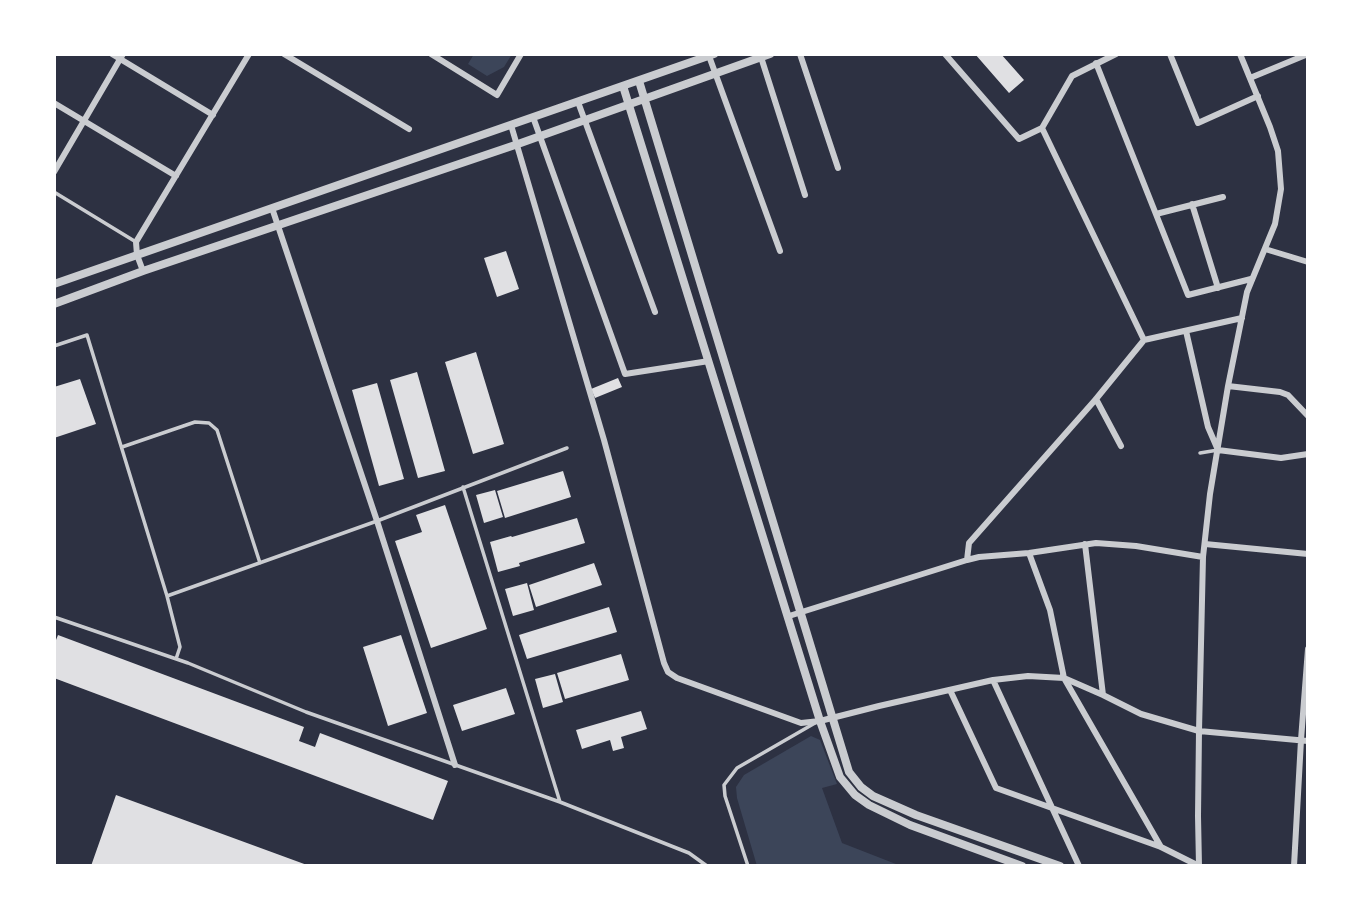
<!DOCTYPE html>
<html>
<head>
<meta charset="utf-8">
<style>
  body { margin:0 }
  #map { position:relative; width:1362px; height:920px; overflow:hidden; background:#2d3142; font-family:Poppins,sans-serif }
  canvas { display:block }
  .frame { position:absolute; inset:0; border:56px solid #fff; pointer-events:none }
</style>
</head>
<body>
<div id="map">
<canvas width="1362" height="920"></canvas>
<div class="frame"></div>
</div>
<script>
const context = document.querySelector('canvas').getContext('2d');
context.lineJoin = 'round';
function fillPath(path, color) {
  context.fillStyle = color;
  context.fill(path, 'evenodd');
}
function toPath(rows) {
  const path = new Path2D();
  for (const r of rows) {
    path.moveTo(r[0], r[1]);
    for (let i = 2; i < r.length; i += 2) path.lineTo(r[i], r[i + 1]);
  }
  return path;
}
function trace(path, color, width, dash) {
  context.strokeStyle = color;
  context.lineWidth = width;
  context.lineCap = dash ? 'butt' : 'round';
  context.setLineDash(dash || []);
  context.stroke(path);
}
const green = toPath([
  [474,54,512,54,504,67,487,76,468,64],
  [811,736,820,740,837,784,822,788,842,843,901,866,757,866,737,798,736,787,744,775]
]);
const building = toPath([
  [975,54,1001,54,1024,80,1009,93],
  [506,251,519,289,497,297,484,258],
  [476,352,504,444,473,454,445,362],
  [417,372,445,471,418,478,390,380],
  [618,378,622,387,595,398,591,389],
  [80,379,96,424,54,438,54,387],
  [377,383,404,479,379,486,352,390],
  [563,471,571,497,505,518,497,491],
  [495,490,503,517,484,523,476,495],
  [445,505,487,629,431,648,395,541,422,532,416,515],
  [577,518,585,543,519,563,520,566,498,572,490,542,511,536,512,537],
  [594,563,602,585,536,607,529,585],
  [527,583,534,610,513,616,505,589],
  [609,607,617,632,527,659,519,635],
  [58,635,304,727,299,741,315,747,320,733,448,781,433,820,54,678,54,645],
  [401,635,427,713,388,726,363,647],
  [621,654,629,680,565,699,557,673],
  [555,674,563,702,543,708,535,679],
  [506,688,515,714,462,731,453,705],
  [641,711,647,729,621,737,624,748,613,751,610,740,582,749,576,730],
  [116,795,307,865,307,866,91,866]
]);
const service = toPath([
  [54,192,136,242],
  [54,346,87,335,167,596,377,521,567,448],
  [122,447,195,422,209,423,217,430,260,563],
  [1200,453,1218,450],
  [463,487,560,802],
  [167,596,180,647,176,659],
  [54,617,188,663,306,712,560,802,689,853,707,866],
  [748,866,725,796,724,785,737,768,815,723]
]);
const minor = toPath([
  [112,54,213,115],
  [284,54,409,129],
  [431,54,497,95,521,54],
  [760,54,805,195],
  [800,54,838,168],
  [945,54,1019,139,1042,128],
  [1116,54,1072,76,1042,128,1144,340],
  [1170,54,1198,123,1258,96],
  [709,56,780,251],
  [1096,63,1188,295,1251,279],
  [1250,78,1308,54],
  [578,102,655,312],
  [54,103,176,176],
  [533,117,625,374,709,361],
  [511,125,604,440,664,663,668,672,677,678,801,723,820,721,879,706,993,680,1028,676,1064,678,1103,695,1141,714,1199,731,1308,741],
  [54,172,123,54],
  [1192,204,1218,288],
  [272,208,377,521,455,765],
  [1156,214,1223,197],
  [1265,249,1308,262],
  [143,271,137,255,136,242,249,54],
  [1186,331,1208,427,1218,450,1281,458,1308,454],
  [1228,386,1280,392,1288,395,1308,416],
  [1096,399,1121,446],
  [1085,544,1103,695],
  [1205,544,1308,554],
  [1029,553,1050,610,1064,678,1161,847],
  [967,560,969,543,1096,399,1144,340,1242,318],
  [789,616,967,560,979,557,1029,553,1096,543,1136,546,1203,557],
  [993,680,1079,866],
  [950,690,996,788,1161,847,1199,866],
  [1199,866,1198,816,1199,731,1203,557,1210,494,1228,386,1247,292,1275,224,1281,189,1278,151,1270,127,1240,54],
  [1294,866,1301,740,1308,649]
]);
const tertiary = toPath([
  [639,81,849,772,861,787,873,796,916,815,1060,866],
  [623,86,820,721,840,777,855,795,869,805,910,825,1022,866],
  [54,284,714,54],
  [54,304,143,271,518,144,770,54]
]);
fillPath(green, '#3c4559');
fillPath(building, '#e0e0e3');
trace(service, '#caccd0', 3.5);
trace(minor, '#caccd0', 6);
trace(tertiary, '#caccd0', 8);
</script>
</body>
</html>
